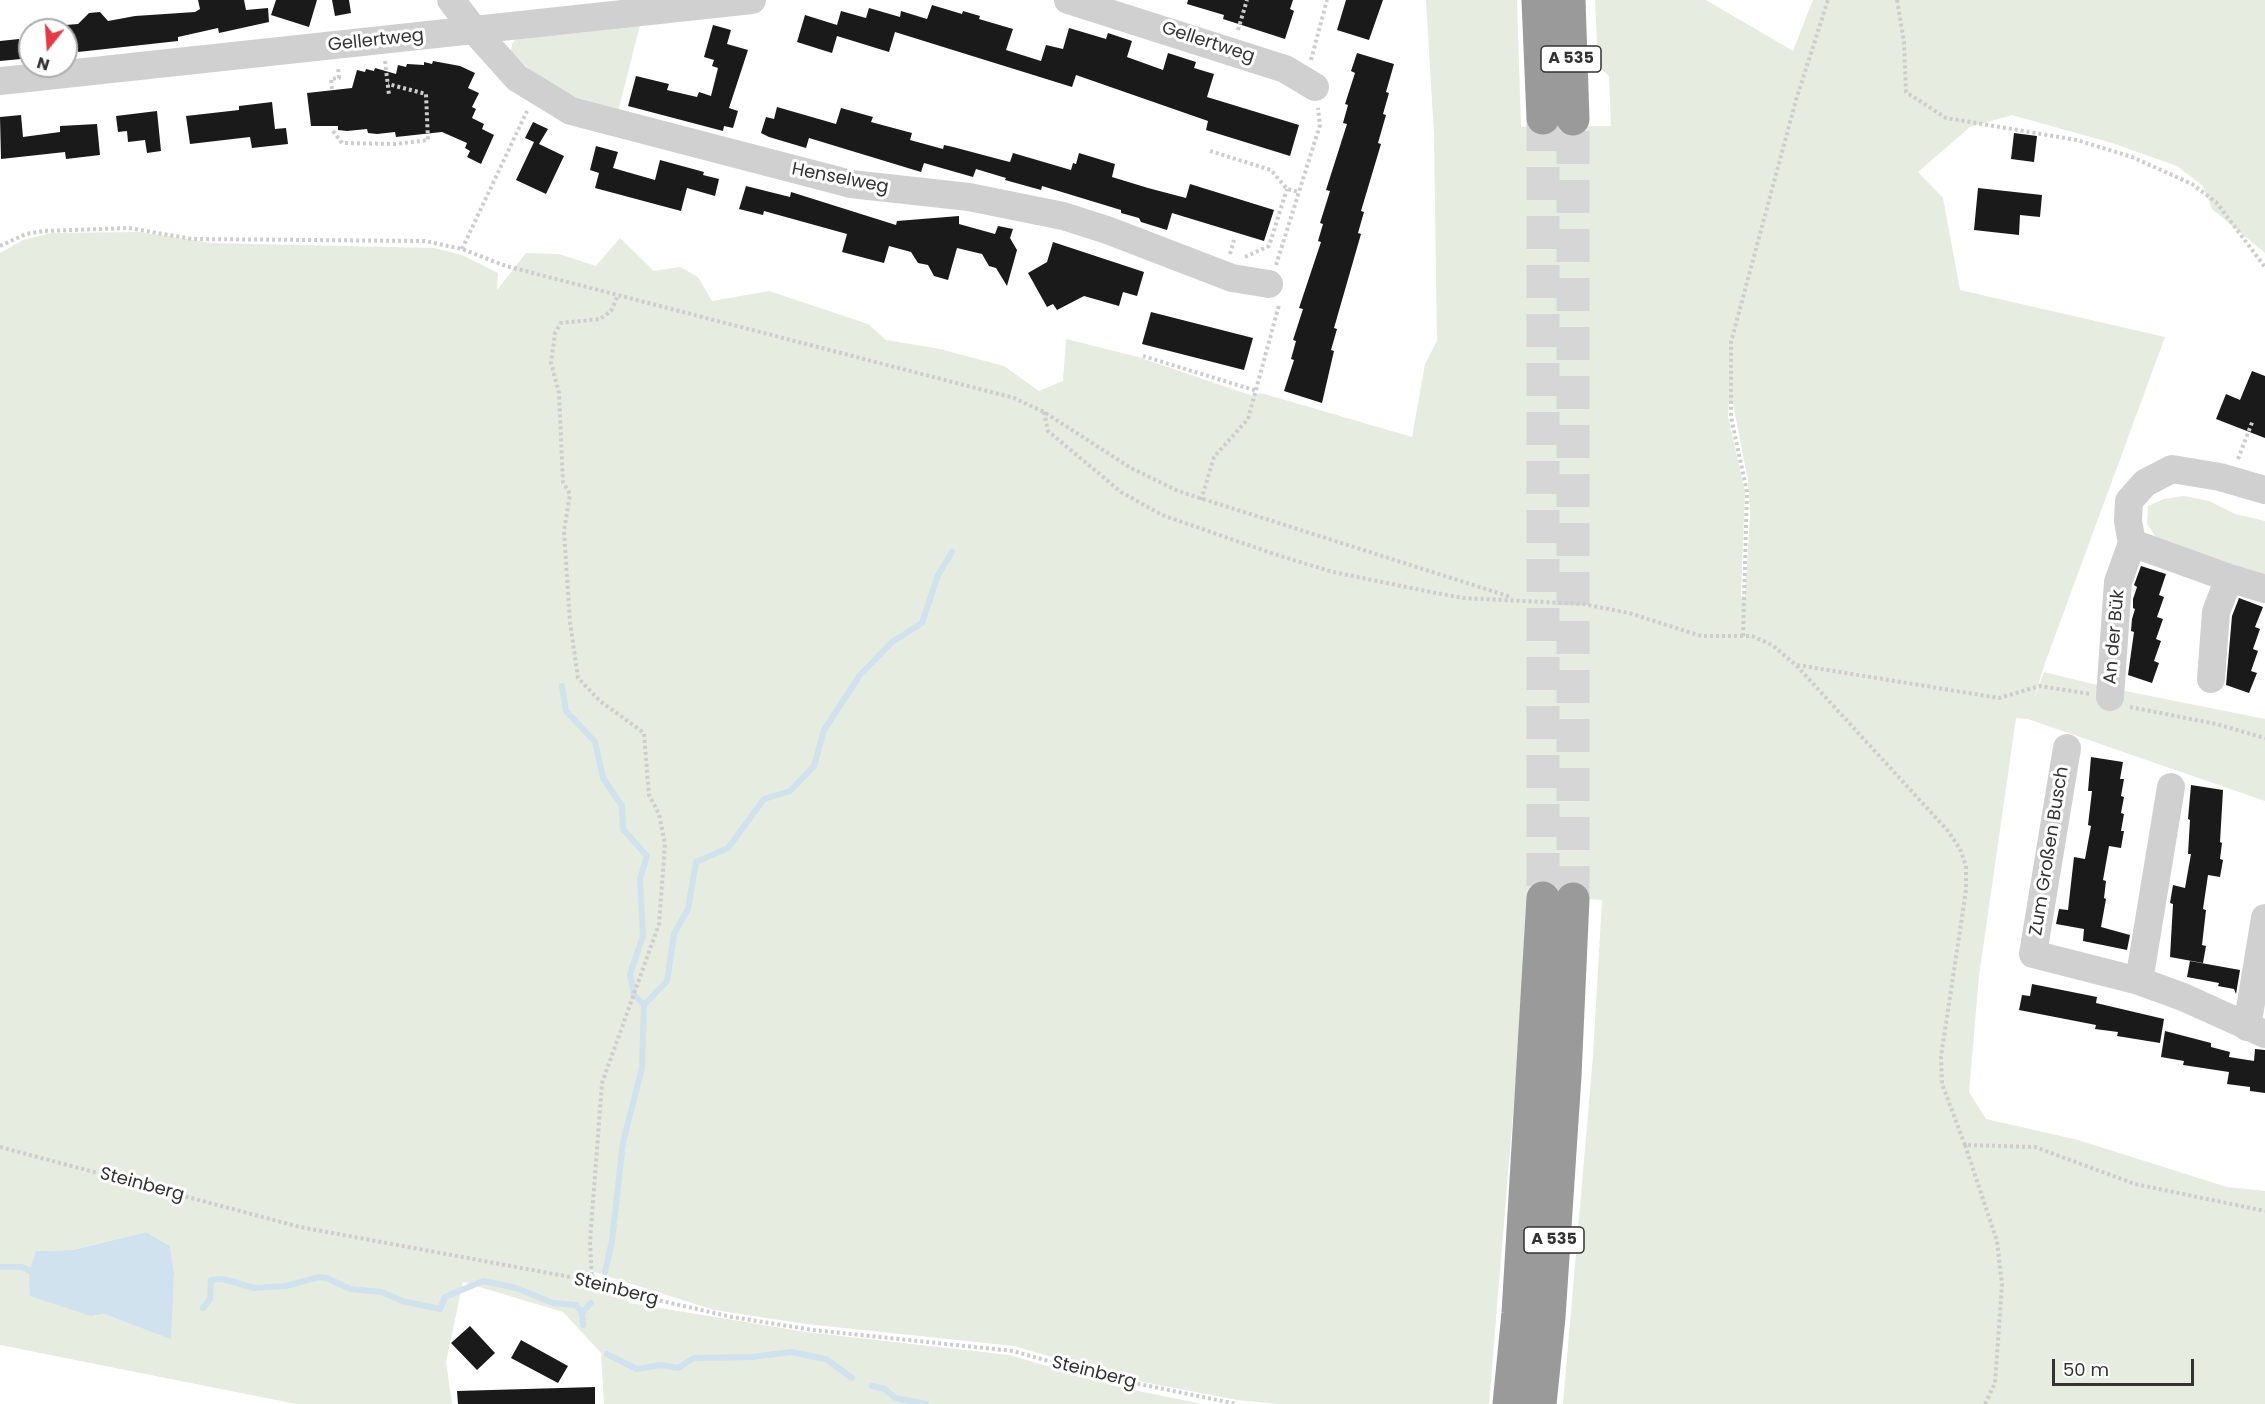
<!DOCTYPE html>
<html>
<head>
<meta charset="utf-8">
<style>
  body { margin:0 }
  #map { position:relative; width:2265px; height:1404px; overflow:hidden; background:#fff; font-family:Poppins,sans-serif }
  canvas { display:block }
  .north { position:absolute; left:18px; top:18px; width:60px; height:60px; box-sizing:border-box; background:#fff; border:2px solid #adadad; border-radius:50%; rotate:197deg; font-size:16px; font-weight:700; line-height:24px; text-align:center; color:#333 }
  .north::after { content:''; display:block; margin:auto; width:21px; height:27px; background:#e63946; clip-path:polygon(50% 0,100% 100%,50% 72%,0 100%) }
  .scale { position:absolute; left:2052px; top:1359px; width:142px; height:27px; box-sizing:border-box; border:3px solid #333; border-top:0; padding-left:8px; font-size:18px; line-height:21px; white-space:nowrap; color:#333; -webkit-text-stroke:4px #fff; paint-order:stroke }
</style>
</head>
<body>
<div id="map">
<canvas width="2265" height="1404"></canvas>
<div class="north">N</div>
<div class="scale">50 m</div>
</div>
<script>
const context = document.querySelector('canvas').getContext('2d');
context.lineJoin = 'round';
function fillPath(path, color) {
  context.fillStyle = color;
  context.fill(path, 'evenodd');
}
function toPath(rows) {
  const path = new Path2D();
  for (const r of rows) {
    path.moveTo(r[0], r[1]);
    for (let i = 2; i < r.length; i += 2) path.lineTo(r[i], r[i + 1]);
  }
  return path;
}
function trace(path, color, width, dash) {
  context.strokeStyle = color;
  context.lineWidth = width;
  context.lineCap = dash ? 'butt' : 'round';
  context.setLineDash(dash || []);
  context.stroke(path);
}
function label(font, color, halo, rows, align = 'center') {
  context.font = font + ' Poppins,sans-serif';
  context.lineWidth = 6;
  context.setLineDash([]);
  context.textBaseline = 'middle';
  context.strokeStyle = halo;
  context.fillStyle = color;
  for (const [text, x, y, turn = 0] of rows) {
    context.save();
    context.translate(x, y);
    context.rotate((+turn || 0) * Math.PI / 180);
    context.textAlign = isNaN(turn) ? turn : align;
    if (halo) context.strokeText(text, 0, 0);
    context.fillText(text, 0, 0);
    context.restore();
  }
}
const green = toPath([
  [1426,0,1517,0,1521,127,1611,126,1609,76,1598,66,1595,0,1706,0,1793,51,1813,0,2265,0,2265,253,2212,209,2203,186,2177,166,2112,143,2012,115,1970,127,1918,172,1943,198,1960,290,2165,337,2045,663,2034,699,2044,672,2105,687,2265,719,2265,801,2028,719,2016,718,1979,976,1969,1092,1986,1119,2078,1140,2227,1187,2265,1191,2265,1404,1563,1404,1593,1056,1602,900,1476,891,1531,895,1489,1404,1278,1404,1237,1400,1127,1379,1014,1346,806,1324,714,1310,588,1270,630,1303,806,1332,1009,1355,1119,1387,1202,1404,604,1404,601,1353,563,1312,463,1282,446,1362,452,1404,296,1404,0,1345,0,253,23,240,51,233,139,232,212,243,434,248,462,255,498,273,497,290,526,253,559,254,596,266,620,238,654,271,680,267,698,277,712,301,769,291,868,324,886,340,940,349,1004,366,1039,391,1063,381,1066,339,1138,357,1253,396,1261,393,1412,437,1425,364,1437,341,1434,134],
  [1729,404,1733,404,1748,481,1750,515,1745,597,1741,595,1745,492,1728,416],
  [146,1232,170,1246,174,1272,170,1338,104,1314,91,1316,36,1251,73,1250],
  [640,25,618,112,577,101,536,76,511,51,512,44,517,38],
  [2184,496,2209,501,2235,514,2265,521,2265,577,2159,542,2147,524,2148,506,2164,499]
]);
const water = toPath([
  [146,1232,170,1246,174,1272,171,1339,104,1314,91,1316,30,1296,29,1273,36,1251,73,1250]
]);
const stream = toPath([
  [562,686,566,711,595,742,603,778,622,806,623,829,647,856,640,879,643,936,630,974,634,995,644,1005],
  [0,1267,22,1267,36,1274],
  [605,1272,612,1241,623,1142,642,1068,644,1005,667,981,674,934,688,909,696,862,728,848,764,799,790,791,814,766,824,730,860,675,892,642,922,623,938,575,952,552],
  [203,1308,210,1299,211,1280,223,1279,254,1288,286,1286,319,1277,327,1278,350,1289,382,1292,402,1301,440,1309,445,1297,483,1281,516,1288,553,1303,576,1305,582,1313,583,1325],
  [582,1313,591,1303],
  [607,1354,637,1369,661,1365,678,1368,694,1358,752,1357,791,1352,826,1359,852,1378],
  [872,1386,885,1389,895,1398,926,1404]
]);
const building = toPath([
  [198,0,244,0,246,10,268,8,269,22,219,33,218,28,178,37,178,41,78,52,77,46,66,48,66,25,78,24,89,13,100,12,108,21,135,16,195,12,200,9],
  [276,0,317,0,309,27,271,15],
  [332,0,349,0,351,13,335,16],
  [1188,0,1293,0,1290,9,1294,11,1285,39,1223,19,1224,15,1187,4],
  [1346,0,1383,0,1369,40,1337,30],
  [932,5,962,14,963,11,980,16,979,19,1013,29,1006,50,1041,61,1046,45,1063,49,1069,28,1106,39,1108,33,1132,41,1127,57,1163,70,1168,53,1196,62,1194,68,1214,74,1207,97,1299,125,1290,156,1206,130,1208,121,1076,75,1072,87,895,32,889,52,837,36,832,53,797,42,805,15,837,25,841,11,866,18,869,8,900,17,901,11,927,19],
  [713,25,731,30,727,44,748,50,729,108,738,111,733,128,724,126,723,131,628,106,636,76,669,84,667,90,697,97,699,92,711,96,718,68,712,66,714,60,704,57],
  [19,39,21,59,0,61,0,41],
  [1357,53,1394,64,1386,92,1389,93,1383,114,1386,115,1378,143,1381,144,1361,211,1364,212,1358,233,1361,234,1334,328,1337,329,1331,350,1334,351,1322,403,1284,391,1294,360,1291,359,1296,341,1293,340,1303,309,1299,308,1321,242,1318,241,1323,224,1320,223,1330,191,1326,190,1347,124,1343,123,1348,105,1345,104,1355,73,1351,71],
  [433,61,460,66,475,73,468,88,479,93,472,107,476,109,472,118,484,124,482,129,494,135,481,164,467,157,470,151,465,148,467,143,442,132,396,137,395,132,377,134,368,133,367,129,347,131,338,130,338,126,311,126,307,93,352,88,357,70,365,72,366,69,374,71,375,68,396,74,398,65,406,67,407,64,424,65,424,62,432,64],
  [272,102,275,129,286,128,288,144,252,148,250,137,190,144,186,116,239,110,239,106],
  [777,107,836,124,841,108,873,117,871,122,912,133,910,140,943,149,944,145,953,147,1002,160,1010,162,1013,153,1071,170,1073,163,1076,164,1079,153,1115,164,1112,177,1148,188,1186,198,1190,184,1274,210,1264,241,1172,213,1167,230,1141,222,1139,218,1121,213,1121,210,1042,186,1041,190,1005,180,1006,178,976,169,973,177,924,163,921,172,809,138,806,148,769,137,761,133,766,117,774,119],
  [157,111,161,151,147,153,145,140,128,142,127,131,118,132,116,116],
  [21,115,23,137,60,132,60,126,97,124,100,155,66,159,65,152,1,159,0,117],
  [533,122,548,129,539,144,564,156,546,194,516,180,534,142,525,138],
  [2014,133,2037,136,2034,162,2011,159],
  [596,146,618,152,613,168,655,180,660,160,704,172,703,175,719,179,715,196,687,188,681,211,595,188,599,173,590,170],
  [746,186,790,197,791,192,896,225,897,221,959,216,959,224,995,234,998,226,1013,229,1010,238,1017,250,1007,286,996,268,989,266,982,254,957,248,948,280,934,276,928,265,918,263,911,252,889,246,884,263,842,252,847,234,764,211,763,215,739,209],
  [1978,188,2042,195,2040,217,2020,215,2019,235,1974,230],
  [1053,242,1144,272,1137,296,1123,292,1119,306,1084,296,1057,310,1053,304,1047,307,1028,273,1047,262],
  [1151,312,1253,338,1244,370,1142,344],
  [2252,371,2265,376,2265,438,2216,419,2226,394,2240,400],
  [2141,566,2166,574,2159,595,2164,597,2157,617,2163,619,2156,639,2161,641,2154,661,2159,663,2152,683,2128,675,2134,632,2131,631,2132,619,2135,609,2133,608,2133,599,2137,587,2134,585],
  [2239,598,2263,607,2255,627,2260,629,2253,649,2258,651,2251,671,2257,673,2249,693,2226,685,2232,616],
  [2091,757,2123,762,2120,779,2124,779,2121,796,2124,797,2121,813,2124,814,2121,831,2124,831,2121,848,2109,846,2103,880,2106,881,2104,898,2106,899,2101,927,2130,935,2127,950,2083,941,2084,929,2056,924,2059,909,2068,910,2074,857,2085,859,2091,826,2088,825,2092,791,2088,791],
  [2191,785,2223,790,2220,842,2222,843,2220,859,2223,860,2220,877,2208,875,2203,909,2206,910,2202,945,2206,946,2203,963,2170,957,2173,904,2170,903,2173,885,2185,888,2191,854,2188,854,2190,820,2188,819],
  [2190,961,2240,970,2236,994,2234,989,2218,986,2219,983,2187,977],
  [2032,984,2097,997,2096,1003,2164,1019,2160,1043,2117,1036,2118,1032,2095,1029,2096,1025,2019,1010,2022,995,2030,996],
  [2165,1031,2211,1043,2211,1047,2230,1052,2229,1057,2254,1061,2255,1049,2265,1050,2265,1093,2250,1091,2250,1087,2227,1084,2229,1072,2183,1065,2184,1061,2161,1057],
  [470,1326,495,1353,477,1370,451,1343],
  [521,1340,568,1366,558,1383,511,1358],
  [595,1387,595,1404,458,1404,457,1391]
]);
const highwayTunnel = toPath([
  [1543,118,1543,898],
  [1573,899,1573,119]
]);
const path = toPath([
  [1897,0,1904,42,1906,92,1946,118,2077,140,2132,157,2192,184,2216,202,2265,267],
  [1238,30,1247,0],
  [1311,60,1327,0],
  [385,61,389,95],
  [332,89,331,79,339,78,338,66],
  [333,131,342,143,396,144,428,140,426,94,388,84],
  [1210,151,1271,170,1287,189,1299,192],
  [0,246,26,234,44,231,129,228,192,239,425,241,462,249,506,266,1014,398,1044,412,1131,468,1178,491,1511,597],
  [462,249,527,111],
  [1230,254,1234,240],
  [1245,257,1269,246,1287,189],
  [1276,265,1320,125,1318,108],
  [1143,356,1257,391],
  [1044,412,1048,431,1121,492,1162,515,1274,554,1333,572,1436,593,1464,598,1583,604,1629,613,1701,636,1752,636,1772,645,1796,665,1948,831,1960,849,1966,866,1966,890,1941,1057,1942,1084,1965,1145,2035,1147,2135,1184,2265,1211],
  [2238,459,2253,420],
  [1201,500,1214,457,1248,419,1279,305],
  [1743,636,1747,492,1731,417,1731,342,1796,100,1828,0],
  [1797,665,1999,698,2040,686,2090,694],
  [2130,707,2216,724,2265,738],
  [1965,1145,1997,1241,2002,1285,1995,1383,1985,1404],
  [0,1147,300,1227,592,1281,631,1294,732,1317,813,1330,1013,1351,1105,1377,1237,1404],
  [592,1281,590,1241,602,1083,659,924,665,844,659,814,649,795,644,733,600,701,578,678,570,622,564,531,570,494,563,482,559,393,551,363,555,333,561,323,600,319,611,311,618,295]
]);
const minor = toPath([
  [451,0,474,30,517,78,571,111,851,184,969,197,1063,216,1107,230,1232,278,1269,284],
  [1068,0,1285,69,1315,87],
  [0,81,752,0],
  [2132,543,2229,578],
  [2211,679,2216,612,2229,578,2265,589],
  [2110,697,2118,582,2132,543,2128,521,2129,501,2145,483,2172,469,2220,477,2265,490],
  [2067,748,2033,954,2139,981,2183,997,2265,1034],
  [2139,981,2171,787],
  [2247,1027,2265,918]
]);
const highway = toPath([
  [1538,0,1543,118],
  [1569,0,1573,119],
  [1509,1404,1518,1313,1543,898],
  [1540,1404,1549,1317,1565,1076,1573,899]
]);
const shields = [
  [1571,59,60],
  [1554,1240,60]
];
const shieldNames = [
  ["A 535",1571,59],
  ["A 535",1554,1240]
];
const streetNames = [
  ["Gellertweg",376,41,-6],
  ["Gellertweg",1208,43,18],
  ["Henselweg",840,179,11],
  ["An der Bük",2115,637,-85],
  ["Zum Großen Busch",2050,851,-81],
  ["Steinberg",142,1185,15],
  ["Steinberg",616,1290,14],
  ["Steinberg",1094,1373,14]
];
fillPath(green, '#e6ecdf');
fillPath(water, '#cfe2ee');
trace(stream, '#cfe2ee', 6);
fillPath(building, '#1a1a1a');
trace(highwayTunnel, '#d6d6d6', 33, [33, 16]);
trace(path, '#cdcdcd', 4, [3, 3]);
trace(minor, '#d0d0d0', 28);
trace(highway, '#9a9a9a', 33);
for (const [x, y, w] of shields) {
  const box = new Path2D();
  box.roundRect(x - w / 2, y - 13, w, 26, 4.5);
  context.fillStyle = '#fff';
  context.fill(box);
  trace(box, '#333', 1.5);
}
label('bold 16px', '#333', null, shieldNames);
label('18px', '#333', '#fff', streetNames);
</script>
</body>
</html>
